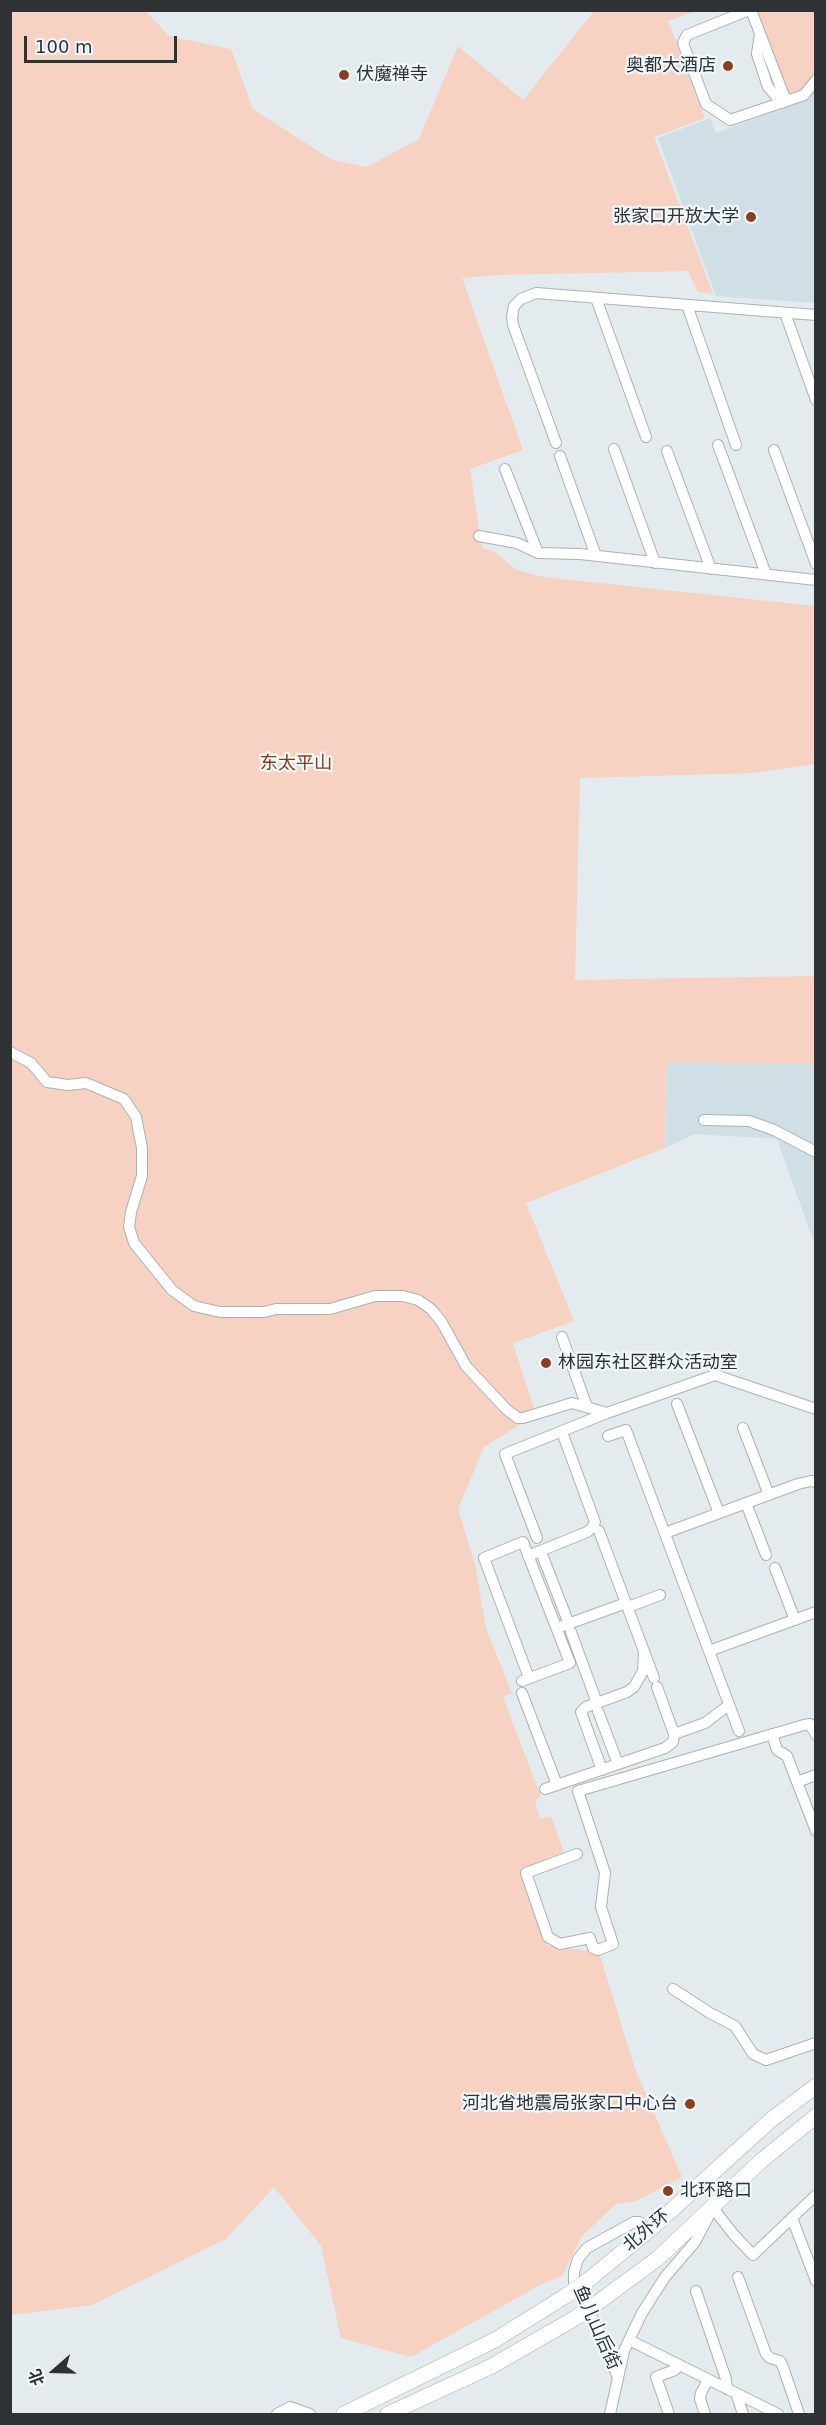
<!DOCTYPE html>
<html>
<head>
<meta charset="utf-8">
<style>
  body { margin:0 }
  #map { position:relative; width:826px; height:2425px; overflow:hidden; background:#e3ebee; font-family:"DejaVu Sans","Noto Sans SC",sans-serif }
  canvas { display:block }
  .frame { position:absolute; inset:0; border:12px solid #2f3234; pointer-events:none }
  .north { position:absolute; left:24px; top:2341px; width:60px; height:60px; -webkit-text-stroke:4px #f0f8fc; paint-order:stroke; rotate:250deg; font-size:16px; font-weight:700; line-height:24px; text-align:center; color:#2f3234 }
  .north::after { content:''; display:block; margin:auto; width:21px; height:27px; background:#2f3234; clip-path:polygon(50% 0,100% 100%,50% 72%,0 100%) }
  .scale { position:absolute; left:24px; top:36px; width:153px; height:27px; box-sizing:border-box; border:3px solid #2f3234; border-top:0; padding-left:8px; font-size:18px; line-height:21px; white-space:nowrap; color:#2f3234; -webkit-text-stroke:4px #f0f8fc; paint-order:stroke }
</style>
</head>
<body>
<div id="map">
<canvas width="826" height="2425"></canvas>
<div class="frame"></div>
<div class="north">北</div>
<div class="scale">100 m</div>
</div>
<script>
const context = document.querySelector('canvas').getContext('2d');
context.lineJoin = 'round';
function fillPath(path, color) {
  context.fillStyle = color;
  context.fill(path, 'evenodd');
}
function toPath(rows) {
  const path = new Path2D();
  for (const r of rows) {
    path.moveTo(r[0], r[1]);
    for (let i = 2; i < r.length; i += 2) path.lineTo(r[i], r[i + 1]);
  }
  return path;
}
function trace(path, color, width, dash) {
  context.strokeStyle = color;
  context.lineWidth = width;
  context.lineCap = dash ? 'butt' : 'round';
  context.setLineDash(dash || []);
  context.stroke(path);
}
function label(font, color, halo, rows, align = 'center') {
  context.font = font + ' "DejaVu Sans","Noto Sans SC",sans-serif';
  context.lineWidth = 4.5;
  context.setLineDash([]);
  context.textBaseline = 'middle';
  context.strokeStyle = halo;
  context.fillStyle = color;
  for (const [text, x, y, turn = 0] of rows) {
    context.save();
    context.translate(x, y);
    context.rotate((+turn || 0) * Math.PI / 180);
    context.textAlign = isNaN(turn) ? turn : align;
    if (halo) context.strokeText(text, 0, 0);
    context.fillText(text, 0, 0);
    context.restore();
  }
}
const built = toPath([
  [815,90,815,303,716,296,658,138,710,118,716,133,809,99],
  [667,1062,815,1064,815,1246,777,1139,695,1134,665,1148]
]);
const green = toPath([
  [760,10,815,11,815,76,804,90,788,96,757,11],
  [10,11,146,11,169,36,231,49,253,109,332,160,367,167,419,139,458,46,523,100,594,11,696,11,668,21,705,118,654,137,713,294,698,292,688,271,497,275,462,278,523,450,470,469,482,548,493,551,517,570,543,577,815,606,815,764,753,773,580,778,575,980,815,976,815,1064,667,1062,665,1148,526,1203,574,1321,513,1343,534,1408,521,1424,484,1447,458,1509,475,1564,486,1628,512,1693,503,1697,541,1797,535,1800,540,1819,551,1816,564,1852,520,1870,547,1946,599,1952,635,2069,682,2177,636,2201,616,2204,582,2236,562,2276,540,2285,411,2357,341,2338,321,2246,274,2187,226,2239,92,2305,11,2315]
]);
const minor = toPath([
  [749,10,687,35,683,43,706,104,730,120,804,95,816,80],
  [751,10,786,101],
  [760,34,757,54,768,87,782,103],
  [596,298,646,437],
  [687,305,736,445],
  [785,313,816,400],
  [556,443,513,325,512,317,514,306,521,299,536,293,816,315],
  [718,445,766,574],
  [614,449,655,563],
  [774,450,816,564],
  [667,451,711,569],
  [560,456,596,556],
  [505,469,538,553],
  [479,536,517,543,538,553,580,554,816,580],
  [10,1052,31,1063,47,1082,68,1085,86,1083,124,1099,136,1117,142,1148,142,1176,131,1212,129,1227,134,1243,172,1290,194,1306,220,1312,264,1312,276,1309,330,1309,375,1296,403,1296,418,1300,431,1309,441,1321,466,1366,506,1409,518,1418,523,1418,572,1403,607,1413,715,1375,816,1409],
  [704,1120,749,1121,774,1130,816,1152],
  [562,1337,587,1407],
  [677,1404,719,1513],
  [743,1428,769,1495],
  [608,1436,626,1430,739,1731],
  [746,1503,766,1555],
  [599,1531,654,1678],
  [665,1533,798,1484,811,1481,816,1482],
  [537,1538,505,1454,607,1413],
  [528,1556,587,1532,592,1528,595,1522,562,1432],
  [543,1557,569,1624],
  [775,1568,795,1620],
  [628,1607,660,1595],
  [557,1628,626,1603],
  [571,1632,597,1703],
  [709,1651,816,1612],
  [522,1681,570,1663,523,1542,484,1558,529,1678],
  [657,1687,674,1734],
  [522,1693,557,1785],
  [598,1711,618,1764],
  [772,1734,777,1750,787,1756,797,1782],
  [602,1770,581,1712,586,1707,627,1692,634,1687,643,1671,644,1652],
  [816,1775,797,1782,816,1831],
  [545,1789,665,1748,673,1742,674,1734,705,1723,729,1705],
  [577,1854,526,1873,548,1937,560,1944,590,1938,593,1948,598,1950,613,1944,601,1907,605,1873,578,1791,804,1725,810,1724,816,1735],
  [673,1989,710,2013,735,2026,753,2054,766,2060,816,2043],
  [792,2218,816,2281],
  [738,2277,766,2354,770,2358,780,2361,783,2367,799,2414],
  [696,2291,726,2379,727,2389],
  [629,2340,778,2414],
  [618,2378,603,2339,574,2283,574,2272,578,2259,587,2248,634,2222,639,2222,642,2225,643,2235],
  [736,2393,743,2414],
  [277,2414,290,2407,310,2414],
  [610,2414,624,2351,629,2340,642,2313,665,2277,695,2242,713,2208,734,2235,753,2255,816,2195],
  [669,2414,656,2377,675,2370,679,2365],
  [705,2414,700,2399,701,2393,708,2380]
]);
const highway = toPath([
  [586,2282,654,2226,772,2119,816,2086],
  [593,2306,657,2259,761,2161,816,2116],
  [344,2414,495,2340,567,2295],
  [388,2414,492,2366,577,2317]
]);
const highwayBridge = toPath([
  [567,2295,586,2282],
  [577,2317,593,2306]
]);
const markers = [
  [728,66,6,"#884021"],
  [344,75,6,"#884021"],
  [751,217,6,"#884021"],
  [546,1363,6,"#884021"],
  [690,2104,6,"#884021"],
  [668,2191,6,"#884021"]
];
const poiNames = [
  ["奥都大酒店",716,66],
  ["伏魔禅寺",356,75,"left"],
  ["张家口开放大学",739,217],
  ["林园东社区群众活动室",558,1363,"left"],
  ["河北省地震局张家口中心台",678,2104],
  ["北环路口",680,2191,"left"]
];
const parkNames = [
  ["东太平山",296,764]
];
const streetNames = [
  ["北外环",647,2231,-40],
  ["鱼儿山后街",596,2328,66]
];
fillPath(built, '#d0dfe6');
fillPath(green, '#f7d1c2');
trace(minor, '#abb2b6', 12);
trace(highway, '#abb2b6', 16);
trace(minor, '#fff', 10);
trace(highway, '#fff', 15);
trace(highwayBridge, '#abb2b6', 16, []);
trace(highwayBridge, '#fff', 15);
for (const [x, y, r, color] of markers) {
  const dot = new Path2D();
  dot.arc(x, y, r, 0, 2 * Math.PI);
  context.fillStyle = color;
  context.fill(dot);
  trace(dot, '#f0f8fc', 2);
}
label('18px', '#2f3234', '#f0f8fc', poiNames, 'right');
label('18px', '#8b3a15', '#f0f8fc', parkNames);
label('18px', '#2f3234', '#f0f8fc', streetNames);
</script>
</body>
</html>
